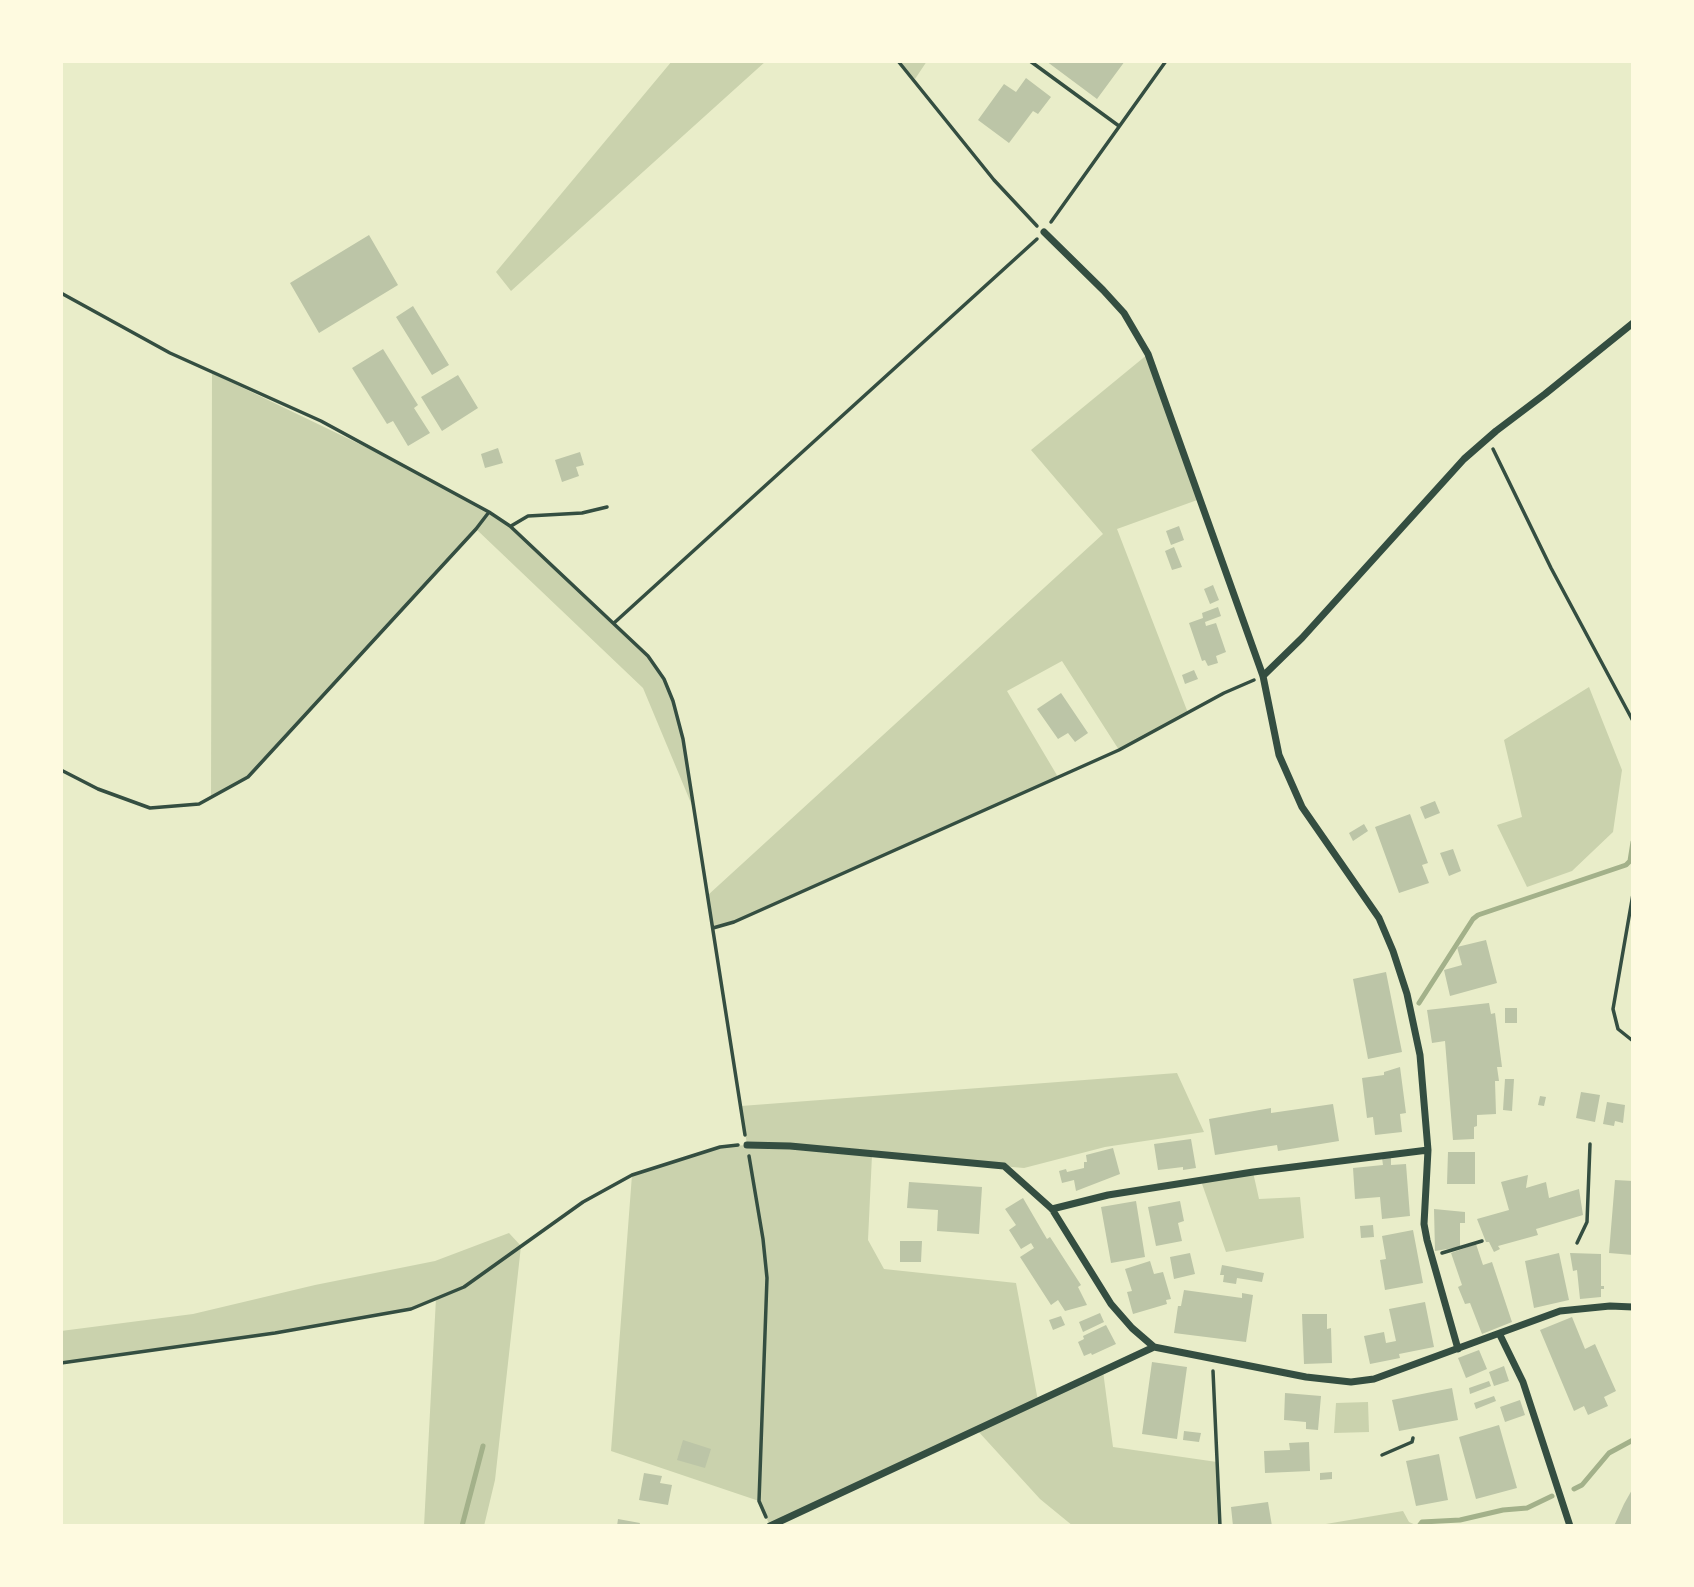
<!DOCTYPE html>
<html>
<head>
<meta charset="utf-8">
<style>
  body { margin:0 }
  #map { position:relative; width:1694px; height:1587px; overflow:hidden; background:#e9edc9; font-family:"Public Sans",sans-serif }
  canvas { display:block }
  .frame { position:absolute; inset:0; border:63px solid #fefae0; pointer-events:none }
</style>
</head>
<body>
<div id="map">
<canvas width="1694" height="1587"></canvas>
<div class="frame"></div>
</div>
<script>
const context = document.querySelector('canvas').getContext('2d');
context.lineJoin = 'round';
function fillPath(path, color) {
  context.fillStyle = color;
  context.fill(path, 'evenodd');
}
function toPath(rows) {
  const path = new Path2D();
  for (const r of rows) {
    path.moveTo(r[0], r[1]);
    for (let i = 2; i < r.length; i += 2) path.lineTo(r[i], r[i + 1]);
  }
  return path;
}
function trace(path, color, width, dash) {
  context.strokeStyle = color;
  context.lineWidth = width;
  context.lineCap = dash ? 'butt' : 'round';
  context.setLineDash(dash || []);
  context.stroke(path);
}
const green = toPath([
  [672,61,766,61,511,291,496,272],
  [898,61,927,61,915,79],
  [1148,354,1200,499,1117,529,1188,713,1119,750,1062,661,1007,691,1058,777,734,922,713,928,708,895,1103,534,1031,450],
  [212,373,432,479,510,526,648,656,664,679,673,701,683,739,696,815,643,688,476,529,248,777,211,798],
  [1589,687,1622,770,1613,832,1572,871,1527,887,1497,825,1522,817,1504,740],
  [1177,1073,1204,1132,1105,1147,1024,1168,872,1155,868,1240,884,1269,1016,1283,1038,1401,1103,1371,1113,1447,1217,1462,1220,1526,1073,1526,1040,1499,977,1430,770,1526,759,1501,611,1451,632,1175,720,1147,747,1145,741,1106],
  [1253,1172,1259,1199,1300,1197,1304,1238,1226,1252,1201,1181],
  [509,1233,521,1246,495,1480,484,1526,424,1526,436,1298,411,1309,275,1333,61,1363,61,1331,193,1314,315,1285,435,1261],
  [1368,1402,1369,1432,1334,1433,1336,1403],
  [1403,1511,1409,1522,1418,1526,1314,1526]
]);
const stream = toPath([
  [1419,1003,1473,919,1478,915,1626,865,1630,861,1633,842],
  [1574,1489,1582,1485,1609,1453,1633,1440],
  [462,1526,483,1446],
  [1419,1526,1422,1522,1460,1520,1503,1510,1527,1508,1552,1496]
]);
const building = toPath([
  [1046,61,1125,61,1097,99],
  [1026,78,1051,97,1038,114,1033,111,1009,143,978,120,1004,84,1016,92],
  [369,235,398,285,319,333,290,283],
  [413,306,449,365,432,375,396,317],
  [383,349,418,405,414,408,430,433,408,446,393,421,387,424,352,368],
  [458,375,478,408,442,431,421,397],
  [498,448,503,463,485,468,481,454],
  [580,452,584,465,576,467,579,476,562,482,555,460],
  [1179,526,1184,540,1171,545,1166,531],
  [1174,547,1182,567,1172,570,1165,551],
  [1213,585,1219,600,1210,604,1204,589],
  [1218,607,1221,616,1205,622,1206,626,1216,623,1226,652,1216,656,1218,663,1208,666,1205,660,1202,661,1189,623,1203,618,1202,613],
  [1194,670,1198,679,1185,684,1182,675],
  [1061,693,1088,733,1075,742,1068,733,1058,739,1037,709],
  [1435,801,1440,813,1425,819,1420,807],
  [1410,814,1428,863,1422,865,1429,883,1399,893,1375,827],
  [1364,824,1368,831,1353,841,1349,833],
  [1453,849,1461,871,1449,876,1440,853],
  [1486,940,1497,983,1450,996,1444,970,1462,965,1457,947],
  [1386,972,1402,1052,1368,1059,1353,979],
  [1489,1003,1491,1014,1495,1013,1502,1067,1497,1067,1499,1081,1495,1081,1496,1114,1477,1115,1477,1126,1474,1127,1474,1139,1453,1140,1445,1041,1432,1043,1427,1010],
  [1505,1008,1517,1008,1517,1023,1505,1023],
  [1400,1067,1406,1113,1400,1114,1402,1132,1375,1135,1373,1117,1367,1118,1362,1078,1384,1075,1384,1072],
  [1505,1079,1514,1079,1512,1111,1503,1110],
  [1581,1092,1600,1095,1595,1122,1576,1118],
  [1540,1096,1546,1097,1544,1106,1538,1105],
  [1607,1102,1625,1105,1623,1123,1615,1121,1614,1126,1603,1124],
  [1333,1104,1339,1141,1278,1151,1277,1145,1215,1155,1209,1119,1271,1108,1271,1113],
  [1191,1139,1196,1168,1183,1170,1183,1167,1158,1170,1154,1144],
  [1113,1148,1120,1174,1076,1191,1074,1180,1062,1183,1059,1171,1066,1169,1067,1172,1084,1168,1084,1162,1087,1162,1086,1155],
  [1448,1152,1475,1152,1475,1184,1447,1184],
  [1391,1157,1391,1165,1406,1164,1410,1216,1382,1219,1380,1197,1355,1199,1353,1168,1383,1165,1382,1158],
  [1528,1175,1526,1188,1546,1182,1549,1198,1579,1189,1583,1215,1536,1229,1538,1235,1498,1246,1500,1249,1494,1252,1489,1242,1486,1242,1477,1219,1509,1210,1501,1182],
  [1615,1180,1633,1181,1633,1255,1609,1253],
  [909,1182,982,1187,979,1234,937,1231,938,1210,907,1208],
  [1023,1198,1044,1234,1047,1239,1050,1237,1081,1285,1078,1287,1087,1305,1065,1311,1058,1300,1051,1305,1020,1257,1034,1248,1031,1243,1021,1249,1009,1230,1016,1225,1005,1209],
  [1136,1201,1145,1257,1111,1263,1101,1207],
  [1180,1201,1184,1221,1178,1223,1182,1241,1156,1246,1148,1207],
  [1434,1209,1465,1212,1465,1223,1460,1223,1460,1247,1435,1251],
  [1373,1225,1374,1237,1361,1238,1360,1226],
  [1413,1230,1423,1283,1385,1290,1380,1260,1386,1259,1382,1236],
  [900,1241,922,1241,921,1262,900,1262],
  [1476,1244,1483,1265,1492,1262,1512,1322,1482,1334,1470,1303,1465,1304,1458,1287,1462,1285,1451,1253],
  [1190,1253,1195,1274,1174,1279,1170,1257],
  [1559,1253,1569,1300,1534,1308,1525,1261],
  [1570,1253,1601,1254,1601,1286,1604,1286,1604,1289,1601,1289,1601,1297,1580,1299,1577,1270,1573,1271],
  [1150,1261,1154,1274,1163,1272,1171,1299,1166,1300,1167,1304,1133,1314,1127,1292,1132,1291,1125,1269],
  [1222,1265,1264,1273,1262,1282,1237,1278,1236,1284,1223,1282,1224,1275,1220,1275],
  [1184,1290,1242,1298,1242,1293,1253,1295,1246,1342,1174,1333,1178,1306,1181,1306],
  [1425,1302,1434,1347,1399,1354,1400,1358,1370,1364,1364,1336,1384,1332,1386,1343,1396,1341,1389,1309],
  [1100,1313,1104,1322,1083,1332,1079,1322],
  [1302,1314,1327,1314,1327,1329,1331,1328,1332,1363,1304,1364],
  [1061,1316,1065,1325,1053,1330,1049,1320],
  [1572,1317,1585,1349,1595,1344,1616,1391,1604,1397,1608,1406,1588,1415,1584,1406,1574,1411,1540,1330],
  [1106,1325,1116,1344,1092,1355,1091,1353,1084,1356,1078,1342,1084,1339,1083,1336],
  [1479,1350,1487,1369,1466,1378,1458,1358],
  [1152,1362,1187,1367,1177,1439,1142,1434],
  [1504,1366,1509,1381,1494,1386,1489,1372],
  [1489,1381,1491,1386,1470,1394,1469,1388],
  [1452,1388,1458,1420,1399,1431,1392,1400],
  [1285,1393,1321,1396,1318,1430,1306,1429,1306,1422,1284,1420],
  [1494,1396,1496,1401,1476,1409,1474,1403],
  [1520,1400,1525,1415,1505,1422,1500,1407],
  [1499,1425,1517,1488,1476,1499,1459,1437],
  [1184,1431,1201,1433,1199,1442,1183,1440],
  [683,1440,711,1449,705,1468,677,1460],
  [1309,1442,1310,1471,1265,1473,1264,1451,1290,1450,1289,1443],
  [1439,1454,1448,1500,1416,1506,1406,1461],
  [1332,1472,1332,1479,1320,1480,1320,1473],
  [644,1473,662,1476,660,1483,672,1485,668,1505,639,1500],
  [1633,1488,1633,1526,1614,1526,1624,1504],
  [1268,1502,1272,1526,1233,1526,1231,1507],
  [618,1519,640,1523,639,1526,617,1526]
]);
const path = toPath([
  [898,61,994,180,1037,226],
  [1030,61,1119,126],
  [1051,222,1166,61],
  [61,293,170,353,321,421,489,512,510,526,648,656,664,679,673,701,683,739,745,1135],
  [1493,449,1551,568,1633,721],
  [511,526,528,516,582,513,607,507],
  [614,623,1037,239],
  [61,770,98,789,150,808,199,804,248,777,476,529,489,512],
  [1633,894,1613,1009,1618,1029,1633,1041],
  [713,928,734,922,1119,750,1224,693,1254,680],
  [749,1156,763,1239,767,1278,759,1501,766,1517],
  [1577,1243,1587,1222,1590,1144],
  [1442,1253,1482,1241],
  [61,1363,275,1333,411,1309,464,1287,583,1202,632,1175,720,1147,738,1145],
  [1213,1371,1220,1526],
  [1382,1455,1412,1442,1413,1438]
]);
const minor = toPath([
  [1044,232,1103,290,1124,313,1148,354,1263,676,1279,755,1302,807,1379,918,1393,951,1407,994,1420,1055,1428,1150,1424,1224,1427,1240,1458,1349],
  [1263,676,1302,638,1464,459,1496,431,1545,394,1633,323],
  [747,1145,790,1146,1004,1166,1052,1209,1111,1304,1132,1328,1154,1347],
  [1052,1209,1108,1195,1253,1172,1428,1150],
  [1500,1335,1523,1382,1570,1526],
  [770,1526,1154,1347,1306,1377,1351,1382,1374,1379,1560,1311,1610,1306,1633,1307]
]);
fillPath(green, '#cad2ad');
trace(stream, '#a3b18a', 5);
fillPath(building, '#bcc5a7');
trace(path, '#344e41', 3.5);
trace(minor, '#344e41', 7);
</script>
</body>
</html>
